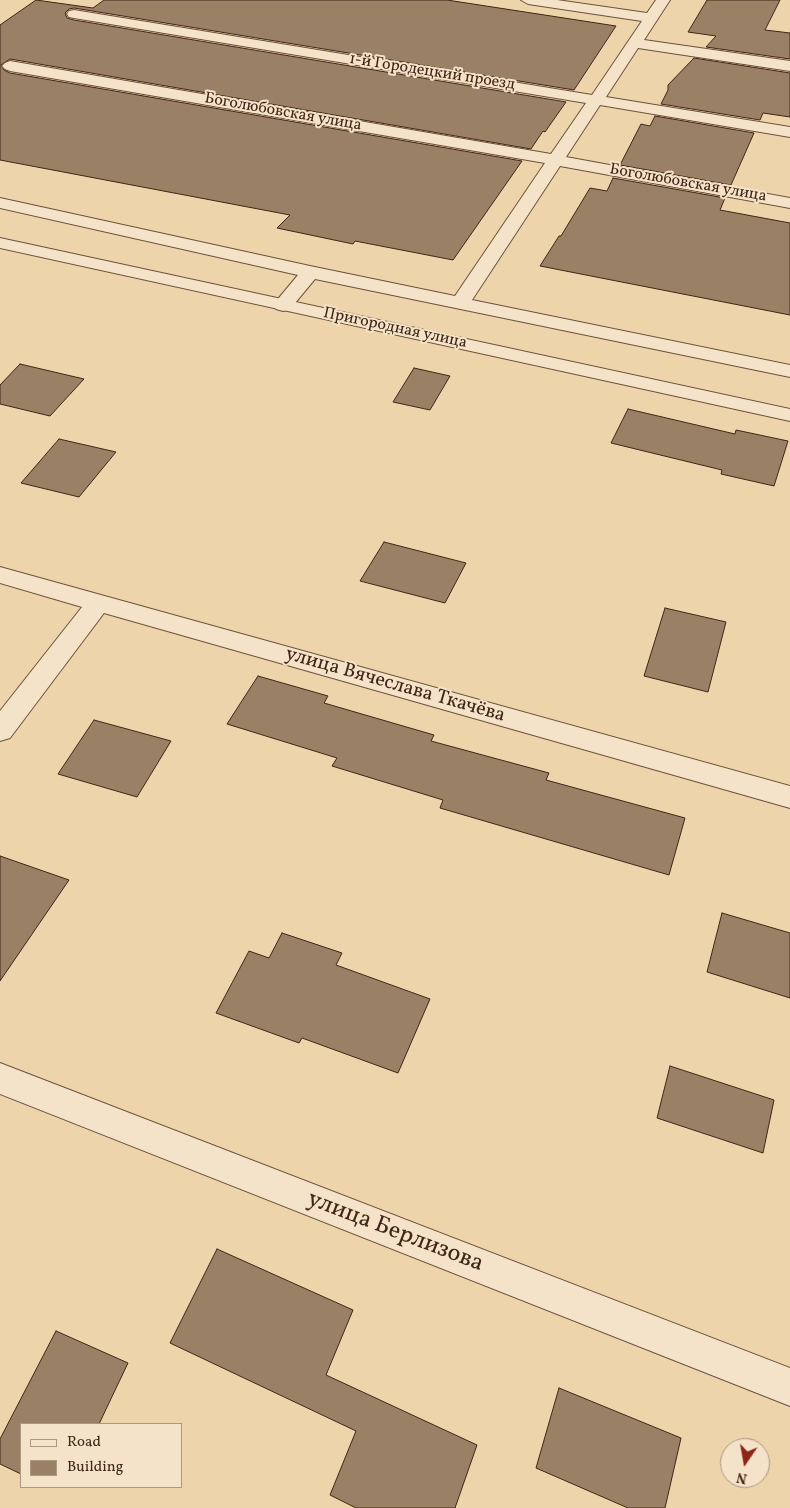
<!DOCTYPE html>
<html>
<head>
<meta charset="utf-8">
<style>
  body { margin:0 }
  #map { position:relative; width:790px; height:1508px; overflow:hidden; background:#eed4aa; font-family:Vollkorn,serif }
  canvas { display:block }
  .legend { position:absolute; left:20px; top:1423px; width:162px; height:65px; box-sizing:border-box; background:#f4e3c8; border:1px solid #ac9782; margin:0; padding:6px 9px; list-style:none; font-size:15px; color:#402618 }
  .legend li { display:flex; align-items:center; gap:10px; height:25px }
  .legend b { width:25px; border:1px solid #ac9782 }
  .north { position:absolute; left:720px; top:1438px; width:50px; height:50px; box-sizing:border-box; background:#f4e3c8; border:1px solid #ac9782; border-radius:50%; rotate:192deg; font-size:14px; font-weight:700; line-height:20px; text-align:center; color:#402618 }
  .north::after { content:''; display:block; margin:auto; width:18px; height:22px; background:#8f2418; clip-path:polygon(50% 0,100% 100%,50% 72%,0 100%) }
</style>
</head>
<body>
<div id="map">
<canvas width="790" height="1508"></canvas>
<ul class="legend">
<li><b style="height:6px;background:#f4e3c8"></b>Road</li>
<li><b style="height:14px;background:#9a8064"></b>Building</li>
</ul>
<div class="north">N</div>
</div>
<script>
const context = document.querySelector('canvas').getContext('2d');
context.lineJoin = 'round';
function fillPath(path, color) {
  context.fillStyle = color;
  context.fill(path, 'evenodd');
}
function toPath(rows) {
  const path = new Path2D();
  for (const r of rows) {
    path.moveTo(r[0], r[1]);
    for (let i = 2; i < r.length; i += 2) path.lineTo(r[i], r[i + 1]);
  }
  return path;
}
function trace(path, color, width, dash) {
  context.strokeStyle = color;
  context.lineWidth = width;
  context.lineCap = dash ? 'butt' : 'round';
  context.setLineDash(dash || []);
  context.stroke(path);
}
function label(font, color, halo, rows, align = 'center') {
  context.font = font + ' Vollkorn,serif';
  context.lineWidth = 4;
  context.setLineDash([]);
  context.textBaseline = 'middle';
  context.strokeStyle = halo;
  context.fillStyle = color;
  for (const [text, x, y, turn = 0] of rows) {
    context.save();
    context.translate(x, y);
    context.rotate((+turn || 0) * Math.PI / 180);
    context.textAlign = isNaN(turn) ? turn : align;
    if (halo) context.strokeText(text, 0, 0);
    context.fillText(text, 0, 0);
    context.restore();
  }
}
const building = toPath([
  [36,0,93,8,104,0,447,0,616,26,574,90,74,8,69,9,65,13,67,18,74,20,566,102,545,132,543,131,531,149,10,59,1,65,4,70,10,73,522,161,453,260,355,241,353,244,277,228,290,215,0,160,0,25,36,0],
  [707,0,780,0,765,30,790,33,790,59,706,47,716,36,688,32,707,0],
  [694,58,790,73,790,117,763,113,760,120,661,104,668,90,668,85,694,58],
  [655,116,754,133,731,185,620,165,641,124,650,126,655,116],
  [613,178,725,198,720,210,790,223,790,315,540,266,559,236,561,236,590,188,607,191,613,178],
  [20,364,84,379,50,416,0,404,0,385,20,364],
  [414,368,450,376,430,410,393,402,414,368],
  [628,409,735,434,736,430,788,441,774,486,721,474,722,470,611,443,628,409],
  [59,439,116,452,79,497,21,483,59,439],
  [384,542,466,563,445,603,360,581,384,542],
  [665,608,726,622,708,692,644,676,665,608],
  [258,676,328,696,324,703,434,735,431,741,549,773,546,780,685,818,669,875,440,808,443,800,332,766,337,758,227,724,258,676],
  [94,720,171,741,137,797,58,774,94,720],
  [0,856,69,880,0,981,0,856],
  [722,913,790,933,790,998,707,972,722,913],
  [282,933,342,953,336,965,430,999,398,1073,302,1038,299,1043,216,1013,249,951,269,958,282,933],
  [670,1066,774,1100,763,1153,657,1118,670,1066],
  [217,1249,353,1310,326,1375,477,1445,455,1508,356,1508,330,1495,356,1431,170,1343,217,1249],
  [56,1331,128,1363,99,1424,21,1424,21,1474,0,1464,0,1439,56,1331],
  [559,1388,681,1438,665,1508,628,1508,536,1468,559,1388]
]);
const minor = toPath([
  [521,0,557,0,647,13,656,0,670,0,644,40,790,61,790,71,638,48,606,97,790,127,790,137,600,105,566,157,790,198,790,208,560,166,472,300,790,365,790,377,315,279,290,309,283,311,276,309,273,305,298,275,0,208,0,198,310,266,455,296,545,163,10,71,5,69,2,66,5,63,10,61,551,154,586,103,74,18,69,17,67,14,69,11,74,10,592,95,642,21,528,4,521,0],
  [0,567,790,786,790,808,104,613,10,738,0,741,0,711,82,607,0,583,0,567],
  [0,1063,790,1368,790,1406,0,1094,0,1063]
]);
const tertiary = toPath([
  [0,238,790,409,790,421,0,248,0,238]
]);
const farStreetnames = [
  ["1-й Городецкий проезд",432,73,9],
  ["Боголюбовская улица",283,113,10],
  ["Боголюбовская улица",688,184,10],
  ["Пригородная улица",395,329,12]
];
const streetNames = [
  ["улица Вячеслава Ткачёва",395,686,16]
];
const nearStreetnames = [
  ["улица Берлизова",395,1233,21]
];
fillPath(building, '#9a8064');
trace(building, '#402618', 1);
trace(minor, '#6c523c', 2);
trace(tertiary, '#6c523c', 2);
fillPath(minor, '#f4e3c8');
fillPath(tertiary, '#f4e3c8');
label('16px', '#402618', '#f4e3c8', farStreetnames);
label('20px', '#402618', '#f4e3c8', streetNames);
label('24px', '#402618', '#f4e3c8', nearStreetnames);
</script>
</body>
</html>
